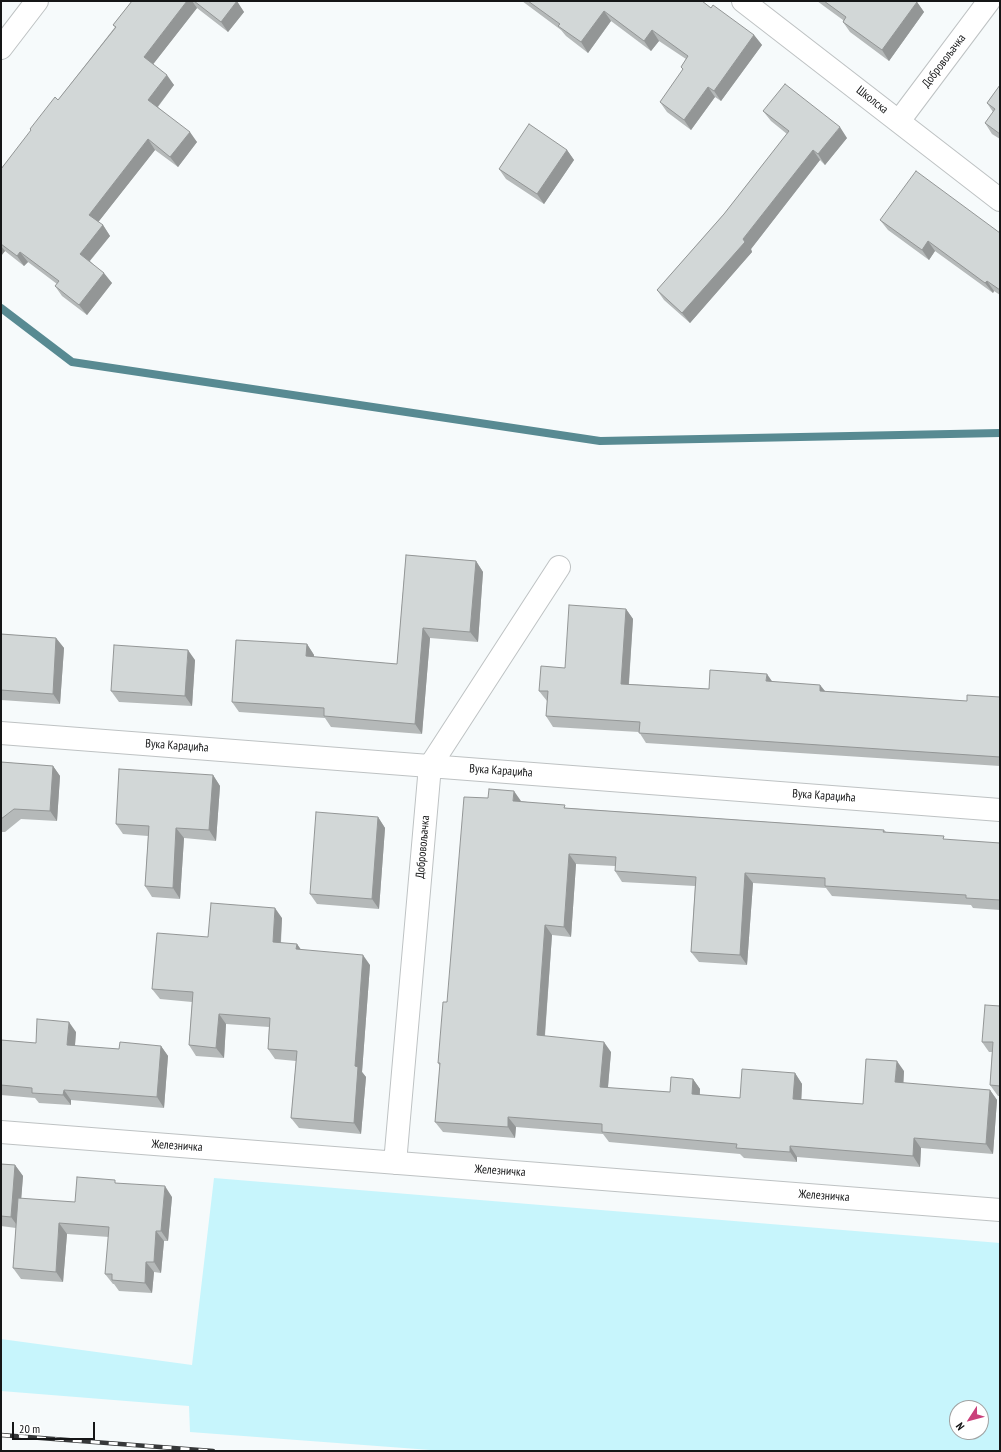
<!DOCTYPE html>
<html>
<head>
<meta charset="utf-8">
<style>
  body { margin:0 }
  #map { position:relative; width:1001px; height:1452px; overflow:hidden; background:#f6fafb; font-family:"PT Sans Narrow",sans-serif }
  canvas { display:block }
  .frame { position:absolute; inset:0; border:2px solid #151617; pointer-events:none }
  .north { position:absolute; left:949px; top:1400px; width:40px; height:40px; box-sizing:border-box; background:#fff; border:1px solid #a1a2a2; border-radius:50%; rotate:234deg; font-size:11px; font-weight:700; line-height:16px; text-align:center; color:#151617 }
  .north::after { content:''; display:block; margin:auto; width:14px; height:18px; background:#ca407b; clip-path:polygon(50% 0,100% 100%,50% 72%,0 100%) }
  .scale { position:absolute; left:12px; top:1422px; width:83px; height:18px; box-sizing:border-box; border:2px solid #151617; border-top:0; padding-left:5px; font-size:12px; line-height:14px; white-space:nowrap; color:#151617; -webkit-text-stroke:3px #fff; paint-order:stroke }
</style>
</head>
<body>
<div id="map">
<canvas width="1001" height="1452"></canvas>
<div class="frame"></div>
<div class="north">N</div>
<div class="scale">20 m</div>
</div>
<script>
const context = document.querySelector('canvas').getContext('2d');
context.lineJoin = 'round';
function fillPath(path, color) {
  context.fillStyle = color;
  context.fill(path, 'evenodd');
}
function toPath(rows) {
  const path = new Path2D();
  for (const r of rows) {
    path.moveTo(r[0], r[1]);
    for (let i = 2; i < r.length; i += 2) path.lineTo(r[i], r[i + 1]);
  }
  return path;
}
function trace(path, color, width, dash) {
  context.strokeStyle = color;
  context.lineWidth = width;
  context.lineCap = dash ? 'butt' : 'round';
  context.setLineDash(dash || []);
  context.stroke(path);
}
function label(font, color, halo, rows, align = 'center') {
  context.font = font + ' "PT Sans Narrow",sans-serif';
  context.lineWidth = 3;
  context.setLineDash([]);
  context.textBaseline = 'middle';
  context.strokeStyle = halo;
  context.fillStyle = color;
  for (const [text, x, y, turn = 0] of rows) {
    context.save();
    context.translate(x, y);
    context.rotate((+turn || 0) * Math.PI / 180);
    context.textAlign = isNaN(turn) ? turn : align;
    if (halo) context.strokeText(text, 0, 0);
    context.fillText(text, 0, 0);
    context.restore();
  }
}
const green = toPath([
  [214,1178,1000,1243,1000,1451,444,1451,190,1432,189,1406,1,1391,1,1339,192,1365],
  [957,1408,981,1408,981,1432,957,1432]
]);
const stream = toPath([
  [1,308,72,362,600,441,1000,433]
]);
const street = toPath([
  [743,1,1000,200],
  [1,48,37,1],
  [899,121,989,1],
  [1,733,1000,810],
  [1,1132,1000,1210],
  [395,1163,430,766,559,567]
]);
const rail = toPath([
  [1,1435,213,1451]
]);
const wall = toPath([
  [132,1,236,1,244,12,228,32,197,8,153,64,174,85,158,107,197,142,178,167,155,150,98,222,103,225,110,236,90,261,112,283,87,315,62,296,55,286,57,284,28,262,24,266,5,251,1,256,1,169,31,131,30,129,58,100,115,27,113,25],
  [522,1,702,1,711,8,754,35,762,45,721,101,715,97,691,130,667,112,660,102,683,70,681,67,686,59,659,41,651,51,611,21,588,53,566,36,561,30],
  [817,1,915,1,917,2,924,12,889,61,850,32,843,22,843,20],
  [1000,85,1000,139,992,134,985,123,993,112,987,103],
  [763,111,847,138,825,165,820,160,751,249,752,252,690,323,664,300,657,290,724,214,787,134,771,121],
  [567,150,574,160,544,204,506,179,499,169],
  [880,220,1000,233,1000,295,994,291,993,293,935,251,929,260,888,230],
  [406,555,476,561,483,572,478,642,430,638,422,734,331,727,325,718,239,712,232,702,307,644,314,655,314,657,397,664],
  [626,609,633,619,629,684,709,689,773,682,820,685,825,691,967,701,1000,697,1000,766,646,743,639,732,553,727,546,716,547,701,539,691,565,668],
  [1,634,56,638,64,648,60,704,1,700],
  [195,660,192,706,119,702,111,691],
  [1,762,53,766,60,776,57,821,21,819,5,832,1,832],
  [213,775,220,786,216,841,184,838,180,899,152,897,145,886,148,836,123,834,116,824],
  [521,801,567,808,884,830,886,832,946,840,1000,843,1000,910,973,908,971,905,832,896,826,888,753,883,747,965,699,962,691,952,695,886,622,882,615,871,615,866,576,864,571,937,552,935,545,1036,611,1052,608,1088,670,1092,693,1079,700,1089,700,1095,740,1098,795,1073,802,1084,801,1099,863,1104,904,1071,903,1083,990,1090,997,1100,993,1154,921,1148,920,1167,797,1157,797,1162,744,1158,740,1154,609,1142,603,1134,516,1127,515,1138,443,1132,435,1122,440,1066,438,1063,447,1002],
  [378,817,385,828,379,909,317,904,310,894],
  [282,918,281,943,297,944,301,950,370,965,362,1072,366,1077,361,1134,299,1128,291,1118,296,1061,275,1059,268,1049,269,1027,226,1024,224,1058,196,1056,189,1045,192,1002,160,999,152,989,208,937],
  [1000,1006,1000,1096,998,1096,990,1085,992,1052,989,1052,982,1042],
  [76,1032,75,1046,119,1049,161,1046,168,1056,164,1108,71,1100,71,1105,39,1103,35,1098,1,1095,1,1040,36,1043],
  [1,1164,15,1165,23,1176,21,1199,75,1202,117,1183,172,1197,168,1241,164,1241,161,1273,154,1272,152,1293,119,1291,114,1284,113,1284,105,1274,109,1237,67,1234,63,1282,21,1279,13,1268,16,1228,1,1226]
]);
const shadedWall = toPath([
  [187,1,192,1,197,8,151,67,144,57],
  [237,1,244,12,228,32,221,22],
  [917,2,924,12,889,61,882,50],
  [604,11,611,21,588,53,581,42],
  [652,30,659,41,651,51,644,41],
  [754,35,762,45,721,101,714,91],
  [167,75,174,85,155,110,148,100],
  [708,87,715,97,691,130,684,120],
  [840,127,847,138,825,165,818,154],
  [190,132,197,142,178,167,170,157],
  [148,139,155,150,96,225,89,215],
  [567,150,574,160,544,204,537,194],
  [813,150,820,160,751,249,752,252,690,323,682,313,743,239],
  [103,225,110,236,87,264,80,254],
  [928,241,935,251,929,260,922,250],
  [1,246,5,251,1,256],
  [20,252,28,262,24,266,17,256],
  [104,273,112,283,87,315,79,305],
  [987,281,994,291,993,293,985,283],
  [476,561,483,572,478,642,470,632],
  [626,609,633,619,628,694,621,684],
  [423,628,430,638,422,734,415,724],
  [56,638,64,648,60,704,53,694],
  [307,644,314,655,313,666,306,656],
  [188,650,195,660,192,706,185,696],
  [767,674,774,684,766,681],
  [820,685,828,695,820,691],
  [53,766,60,776,57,821,50,811],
  [213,775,220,786,216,841,209,830],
  [514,791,521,801,513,801],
  [378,817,385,828,379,909,372,899],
  [176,828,184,838,180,899,173,888],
  [569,854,576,864,571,937,564,927],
  [745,873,753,883,747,965,740,955],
  [275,908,282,918,280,952,273,942],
  [545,925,552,935,544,1045,537,1035],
  [297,944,304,954,296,949],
  [363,955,370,965,362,1072,366,1077,361,1134,354,1123,355,1066],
  [219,1014,226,1024,224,1058,216,1048],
  [69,1022,76,1032,74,1056,67,1045],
  [604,1042,611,1052,607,1097,600,1087],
  [161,1046,168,1056,164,1108,157,1097],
  [897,1061,904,1071,903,1092,895,1082],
  [795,1073,802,1084,801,1109,793,1099],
  [693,1079,700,1089,699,1104,692,1094],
  [64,1090,71,1100,71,1105,63,1095],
  [990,1090,997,1100,993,1154,986,1144],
  [508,1117,516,1127,515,1138,508,1127],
  [914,1138,921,1148,920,1167,913,1156],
  [790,1146,797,1157,797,1162,790,1152],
  [15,1165,23,1176,19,1228,11,1217],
  [165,1186,172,1197,168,1241,161,1231],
  [59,1223,67,1234,63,1282,56,1272],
  [156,1231,164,1241,161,1273,154,1262],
  [146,1262,154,1272,152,1293,145,1283]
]);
const building = toPath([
  [132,1,187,1,144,57,167,75,148,100,190,132,170,157,148,139,89,215,103,225,80,254,104,273,79,305,55,286,59,281,20,252,17,256,1,244,1,169,31,130,30,129,55,97,58,100,116,27,113,25,132,1],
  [194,1,237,1,221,22,194,1],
  [528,1,702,1,711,8,713,5,754,35,714,91,708,87,684,120,660,102,683,69,681,67,688,56,652,30,644,41,604,11,581,42,558,26,560,24,528,1],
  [824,1,915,1,917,2,882,50,843,22,846,17,824,1],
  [785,84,840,127,818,154,813,150,743,239,745,242,682,313,657,290,724,214,789,131,763,111,785,84],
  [1000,85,1000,134,985,123,995,109,987,103,1000,85],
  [529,124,567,150,537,194,499,169,529,124],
  [916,171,1000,233,1000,290,987,281,985,283,928,241,922,250,880,220,916,171],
  [406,555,476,561,470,632,423,628,415,724,324,716,324,708,232,702,236,640,307,644,306,656,397,664,406,555],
  [569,605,626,609,621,684,709,689,710,670,767,674,766,681,820,685,820,691,967,701,967,695,1000,697,1000,757,639,733,640,722,546,716,548,691,539,691,541,666,565,668,569,605],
  [1,634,56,638,53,694,1,690,1,634],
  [114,645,188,650,185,696,111,691,114,645],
  [1,762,53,766,50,811,14,809,1,819,1,762],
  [119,769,213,775,209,830,176,828,173,888,145,886,149,826,116,824,119,769],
  [489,789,514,791,513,801,565,805,564,808,884,830,883,832,944,836,943,839,1000,843,1000,900,966,898,966,895,825,886,825,878,745,873,740,955,691,952,696,877,615,871,616,857,569,854,564,927,545,925,537,1035,604,1042,600,1087,670,1092,671,1077,693,1079,692,1094,740,1098,742,1069,795,1073,793,1099,863,1104,866,1059,897,1061,895,1082,990,1090,986,1144,914,1138,913,1156,790,1146,790,1152,736,1148,737,1144,602,1132,602,1124,508,1117,508,1127,435,1122,440,1063,438,1063,443,1002,447,1002,464,797,488,798,489,789],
  [316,812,378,817,372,899,310,894,316,812],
  [211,903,275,908,273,942,297,944,296,949,363,955,355,1066,358,1067,354,1123,291,1118,297,1051,268,1049,270,1018,219,1014,216,1048,189,1045,193,992,152,989,157,933,208,937,211,903],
  [985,1005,1000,1006,1000,1086,990,1085,993,1042,982,1042,985,1005],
  [37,1019,69,1022,67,1045,119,1049,120,1042,161,1046,157,1097,64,1090,63,1095,32,1093,32,1088,1,1085,1,1040,36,1043,37,1019],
  [1,1164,15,1165,11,1217,1,1216,1,1164],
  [77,1177,115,1180,115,1183,165,1186,161,1231,156,1231,154,1262,146,1262,145,1283,112,1280,112,1274,105,1274,109,1227,59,1223,56,1272,13,1268,18,1198,75,1202,77,1177]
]);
const streetNames = [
  ["Добровољачка",944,61,-53],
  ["Школска",872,100,38],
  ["Вука Караџића",177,746,4],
  ["Вука Караџића",501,771,4],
  ["Вука Караџића",824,796,4],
  ["Добровољачка",423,847,-85],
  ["Железничка",177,1146,4],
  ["Железничка",500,1171,4],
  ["Железничка",824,1196,4]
];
fillPath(green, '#c7f5fc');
trace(stream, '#588a92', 8);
trace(street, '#bec2c3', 24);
trace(street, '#fff', 22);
trace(rail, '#363839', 4.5);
trace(rail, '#fff', 3, [9]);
fillPath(wall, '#b5b9b9');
fillPath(shadedWall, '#939696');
fillPath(building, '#d2d7d7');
trace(building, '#939696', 1);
label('12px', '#151617', '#fff', streetNames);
</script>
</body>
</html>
